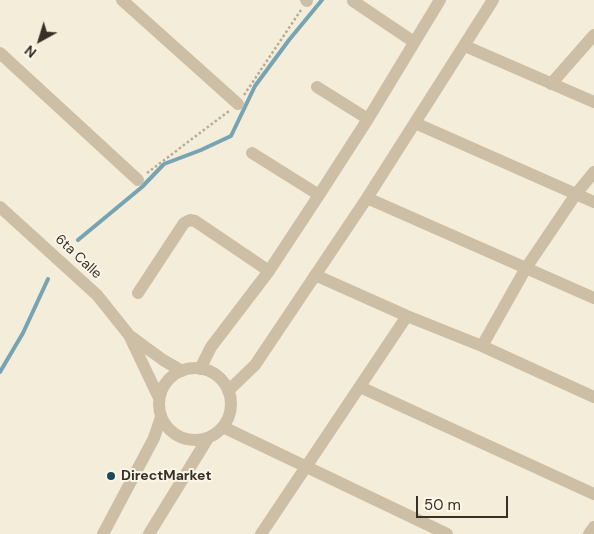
<!DOCTYPE html>
<html>
<head>
<meta charset="utf-8">
<style>
  body { margin:0 }
  #map { position:relative; width:594px; height:534px; overflow:hidden; background:#f4edda; font-family:"DM Sans",sans-serif }
  canvas { display:block }
  .north { position:absolute; left:15px; top:15px; width:50px; height:50px; -webkit-text-stroke:4px #fbf6e7; paint-order:stroke; rotate:219deg; font-size:14px; font-weight:700; line-height:20px; text-align:center; color:#383027 }
  .north::after { content:''; display:block; margin:auto; width:18px; height:22px; background:#383027; clip-path:polygon(50% 0,100% 100%,50% 72%,0 100%) }
  .scale { position:absolute; left:416px; top:496px; width:92px; height:22px; box-sizing:border-box; border:2px solid #383027; border-top:0; padding-left:6px; font-size:15px; line-height:18px; white-space:nowrap; color:#383027; -webkit-text-stroke:4px #fbf6e7; paint-order:stroke }
</style>
</head>
<body>
<div id="map">
<canvas width="594" height="534"></canvas>
<div class="north">N</div>
<div class="scale">50 m</div>
</div>
<script>
const context = document.querySelector('canvas').getContext('2d');
context.lineJoin = 'round';
function toPath(rows) {
  const path = new Path2D();
  for (const r of rows) {
    if (r.length === 3) {
      path.moveTo(r[0] + r[2], r[1]);
      path.arc(r[0], r[1], r[2], 0, 2 * Math.PI);
      continue;
    }
    path.moveTo(r[0], r[1]);
    for (let i = 2; i < r.length; i += 2) path.lineTo(r[i], r[i + 1]);
  }
  return path;
}
function trace(path, color, width, dash) {
  context.strokeStyle = color;
  context.lineWidth = width;
  context.lineCap = dash ? 'butt' : 'round';
  context.setLineDash(dash || []);
  context.stroke(path);
}
function label(font, color, halo, rows, align = 'center') {
  context.font = font + ' "DM Sans",sans-serif';
  context.lineWidth = 4;
  context.setLineDash([]);
  context.textBaseline = 'middle';
  context.strokeStyle = halo;
  context.fillStyle = color;
  for (const [text, x, y, turn = 0] of rows) {
    context.save();
    context.translate(x, y);
    context.rotate((+turn || 0) * Math.PI / 180);
    context.textAlign = isNaN(turn) ? turn : align;
    if (halo) context.strokeText(text, 0, 0);
    context.fillText(text, 0, 0);
    context.restore();
  }
}
const stream = toPath([
  [78,240,142,187,164,164,201,150,231,136,255,86,289,40,322,0],
  [0,372,23,333,48,279]
]);
const path = toPath([
  [244,95,301,10],
  [147,173,229,111]
]);
const minor = toPath([
  [122,0,238,104],
  [306,0,307,1],
  [353,1,414,42],
  [465,46,594,102],
  [0,53,138,180],
  [551,84,594,35],
  [317,87,368,119],
  [415,123,594,202],
  [252,153,319,195],
  [367,198,594,298],
  [0,207,97,295,129,335,163,360,182,371],
  [315,275,407,316,482,346,594,397],
  [138,293,184,223,190,220,195,221,269,271],
  [130,337,159,398],
  [482,346,526,268,576,194,594,172],
  [195,404,36],
  [200,369,211,347,269,271,319,195,368,119,440,0],
  [360,387,594,494],
  [228,391,255,365,367,198,493,0],
  [223,427,447,534],
  [103,534,154,438,161,417],
  [149,534,208,438],
  [261,534,407,316],
  [589,534,594,527]
]);
const markers = [
  [111,476,5,"#194a5c"]
];
const streetNames = [
  ["6ta Calle",78,257,43]
];
const poiNames = [
  ["DirectMarket",121,476]
];
trace(stream, '#77a4b3', 4);
trace(path, '#b9aa8f', 2.5, [2.5, 2.5]);
trace(minor, '#cdbfa5', 12);
for (const [x, y, r, color] of markers) {
  const dot = new Path2D();
  dot.arc(x, y, r, 0, 2 * Math.PI);
  context.fillStyle = color;
  context.fill(dot);
  trace(dot, '#fbf6e7', 2);
}
label('14px', '#383027', '#fbf6e7', streetNames);
label('bold 14px', '#383027', '#fbf6e7', poiNames, 'left');
</script>
</body>
</html>
